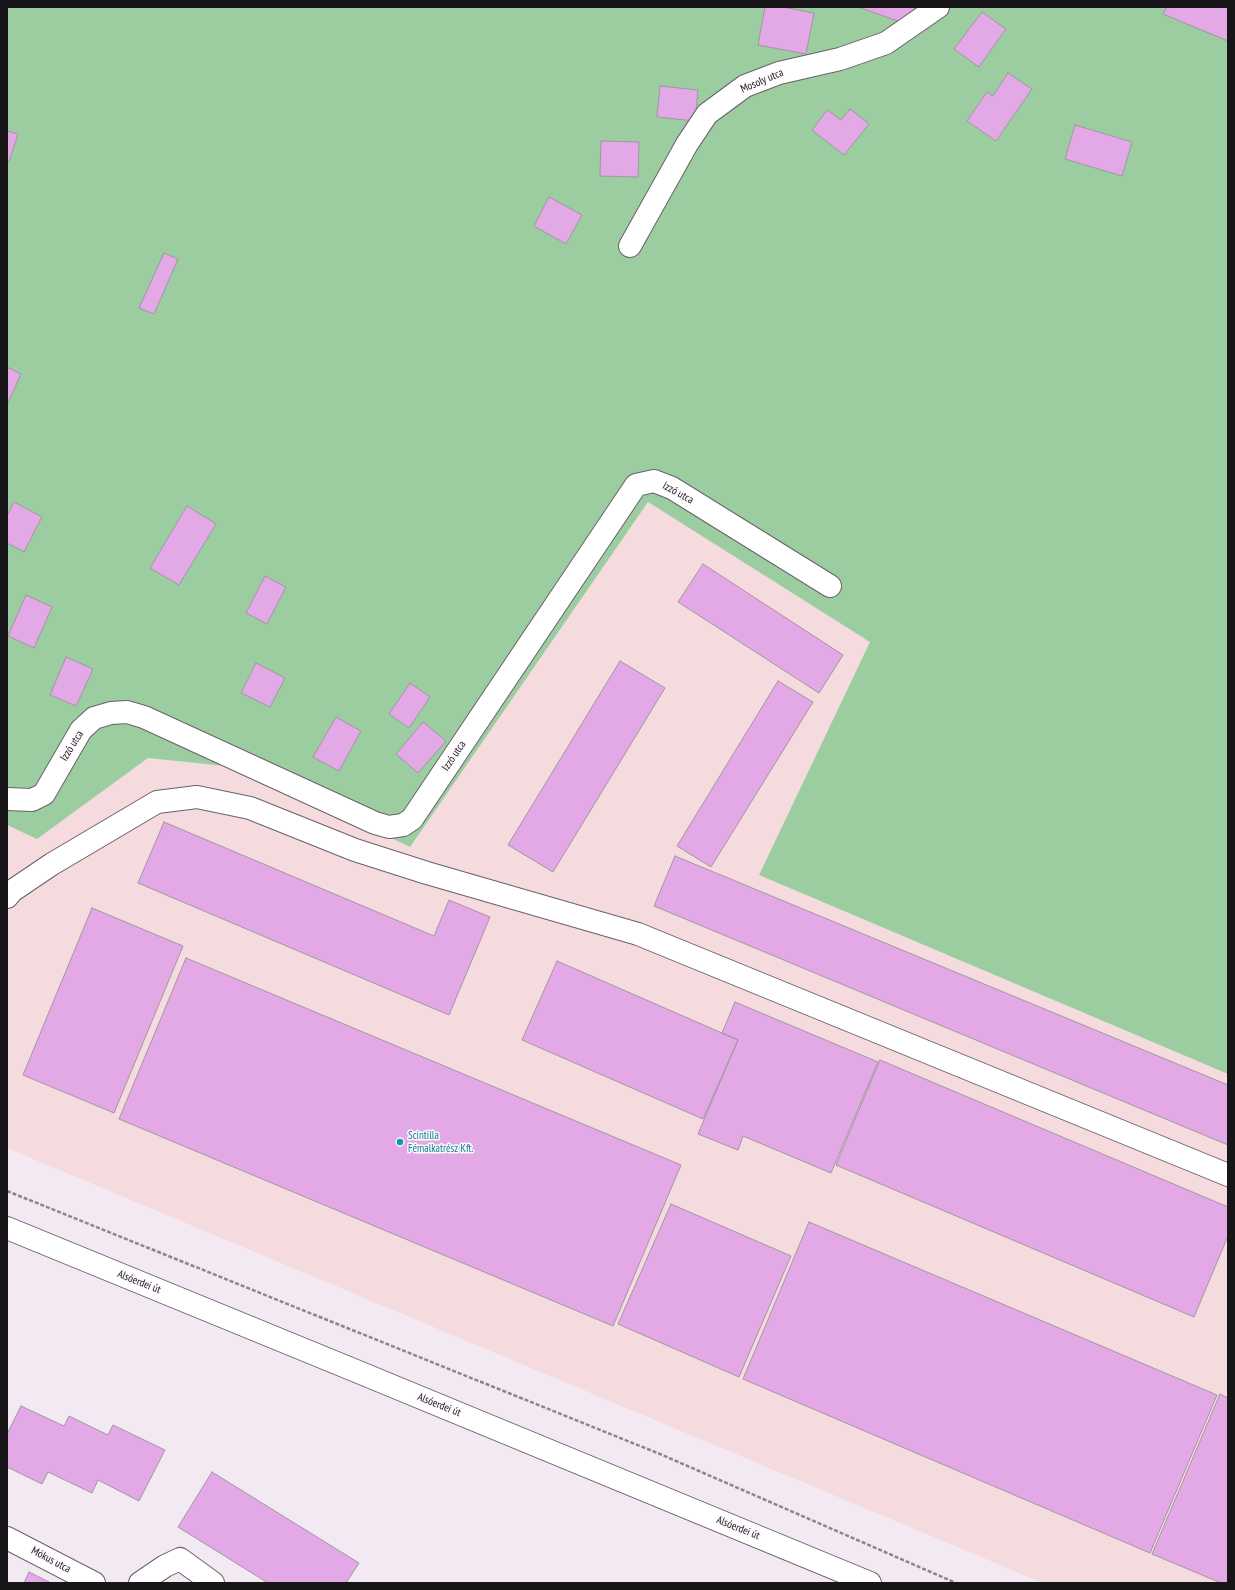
<!DOCTYPE html>
<html>
<head>
<meta charset="utf-8">
<style>
  body { margin:0 }
  #map { position:relative; width:1235px; height:1590px; overflow:hidden; background:#f3e9f3; font-family:"PT Sans Narrow",sans-serif }
  canvas { display:block }
  .frame { position:absolute; inset:0; border:8px solid #181518; pointer-events:none }
</style>
</head>
<body>
<div id="map">
<canvas width="1235" height="1590"></canvas>
<div class="frame"></div>
</div>
<script>
const context = document.querySelector('canvas').getContext('2d');
context.lineJoin = 'round';
function fillPath(path, color) {
  context.fillStyle = color;
  context.fill(path, 'evenodd');
}
function toPath(rows) {
  const path = new Path2D();
  for (const r of rows) {
    path.moveTo(r[0], r[1]);
    for (let i = 2; i < r.length; i += 2) path.lineTo(r[i], r[i + 1]);
  }
  return path;
}
function trace(path, color, width, dash) {
  context.strokeStyle = color;
  context.lineWidth = width;
  context.lineCap = dash ? 'butt' : 'round';
  context.setLineDash(dash || []);
  context.stroke(path);
}
function label(font, color, halo, rows, align = 'center') {
  context.font = font + ' "PT Sans Narrow",sans-serif';
  context.lineWidth = 3;
  context.setLineDash([]);
  context.textBaseline = 'middle';
  context.strokeStyle = halo;
  context.fillStyle = color;
  for (const [text, x, y, turn = 0] of rows) {
    context.save();
    context.translate(x, y);
    context.rotate((+turn || 0) * Math.PI / 180);
    context.textAlign = isNaN(turn) ? turn : align;
    if (halo) context.strokeText(text, 0, 0);
    context.fillText(text, 0, 0);
    context.restore();
  }
}
const industrial = toPath([
  [648,502,871,642,759,875,1228,1074,1228,1583,1043,1583,7,1148,7,825,37,838,148,758,244,768,410,846]
]);
const green = toPath([
  [7,7,1228,7,1228,1074,759,875,870,642,648,502,410,847,244,768,148,758,37,839,7,825]
]);
const building = toPath([
  [765,7,783,7,814,13,806,54,758,45,765,7],
  [858,7,915,7,909,25,858,7],
  [1167,7,1228,7,1228,41,1163,14,1167,7],
  [982,12,1006,29,979,67,954,49,982,12],
  [1008,73,1032,89,996,141,967,121,987,92,993,96,1008,73],
  [660,86,698,90,695,121,657,117,660,86],
  [850,109,869,124,844,155,812,130,827,110,841,120,850,109],
  [1075,125,1132,142,1122,176,1065,159,1075,125],
  [7,131,18,134,9,162,7,161,7,131],
  [601,141,639,142,638,177,600,176,601,141],
  [549,197,582,215,566,244,534,226,549,197],
  [164,253,178,259,154,314,139,308,164,253],
  [7,367,21,374,7,405,7,367],
  [14,502,42,517,24,552,7,543,7,516,14,502],
  [187,506,216,524,179,585,150,568,187,506],
  [703,564,843,655,819,693,678,602,703,564],
  [265,576,286,587,267,624,246,613,265,576],
  [26,595,52,607,34,648,8,636,26,595],
  [66,657,93,669,76,706,50,695,66,657],
  [620,661,665,688,553,872,508,845,620,661],
  [256,663,285,678,270,707,241,693,256,663],
  [778,681,813,702,711,867,677,846,778,681],
  [410,683,430,697,409,728,389,714,410,683],
  [336,717,361,731,339,771,313,757,336,717],
  [423,722,446,741,418,773,396,754,423,722],
  [164,822,434,936,449,900,490,917,449,1015,138,883,164,822],
  [675,856,1228,1085,1228,1145,654,906,675,856],
  [92,908,183,946,114,1113,23,1075,92,908],
  [186,958,681,1165,613,1326,119,1119,186,958],
  [557,961,738,1040,703,1119,522,1040,557,961],
  [735,1002,878,1062,831,1173,743,1136,738,1150,698,1134,738,1040,722,1033,735,1002],
  [880,1060,1228,1207,1228,1236,1194,1317,836,1165,880,1060],
  [671,1204,791,1256,739,1377,618,1324,671,1204],
  [809,1222,1217,1395,1150,1553,743,1379,809,1222],
  [1220,1394,1228,1398,1228,1583,1221,1583,1152,1554,1220,1394],
  [21,1406,64,1426,69,1416,108,1435,113,1425,165,1450,139,1501,98,1480,92,1493,48,1472,42,1484,7,1467,7,1434,21,1406],
  [212,1472,359,1563,346,1583,268,1583,178,1527,212,1472],
  [29,1572,51,1583,24,1583,29,1572]
]);
const path = toPath([
  [7,1191,660,1454,956,1583]
]);
const minor = toPath([
  [630,246,687,144,707,114,745,86,779,73,840,59,886,43,938,7],
  [7,799,32,800,44,794,81,730,94,718,111,713,127,712,144,717,375,823,389,827,403,825,412,819,636,485,654,481,672,488,830,586],
  [7,897,12,891,52,864,157,802,197,797,250,808,355,850,427,873,638,934,1228,1175],
  [7,1538,94,1583],
  [140,1583,165,1566,180,1559,213,1583]
]);
const major = toPath([
  [7,1228,356,1371,870,1583]
]);
const markers = [
  [400,1142,4,"#0f9aa8"]
];
const streetNames = [
  ["Mosoly utca",762,81,-23],
  ["Izzó utca",678,493,29],
  ["Izzó utca",72,746,-58],
  ["Izzó utca",454,756,-56],
  ["Alsóerdei út",139,1282,22],
  ["Alsóerdei út",439,1405,22],
  ["Alsóerdei út",738,1528,22],
  ["Mókus utca",51,1560,28]
];
const cultureNames = [
  ["Scintilla",408,1136],
  ["Fémalkatrész Kft.",408,1149]
];
fillPath(industrial, '#f6dbde');
fillPath(green, '#9bcda0');
fillPath(building, '#e3a8e6');
trace(building, '#a197a1', 1);
trace(minor, '#6a616a', 24);
trace(major, '#6a616a', 24);
trace(path, '#8c858c', 2.5, [4, 2]);
trace(minor, '#fff', 22);
trace(major, '#fff', 22);
for (const [x, y, r, color] of markers) {
  const dot = new Path2D();
  dot.arc(x, y, r, 0, 2 * Math.PI);
  context.fillStyle = color;
  context.fill(dot);
  trace(dot, '#fef8fe', 1.5);
}
label('11px', '#181518', '#fef8fe', streetNames);
label('11px', '#0d838f', '#fef8fe', cultureNames, 'left');
</script>
</body>
</html>
